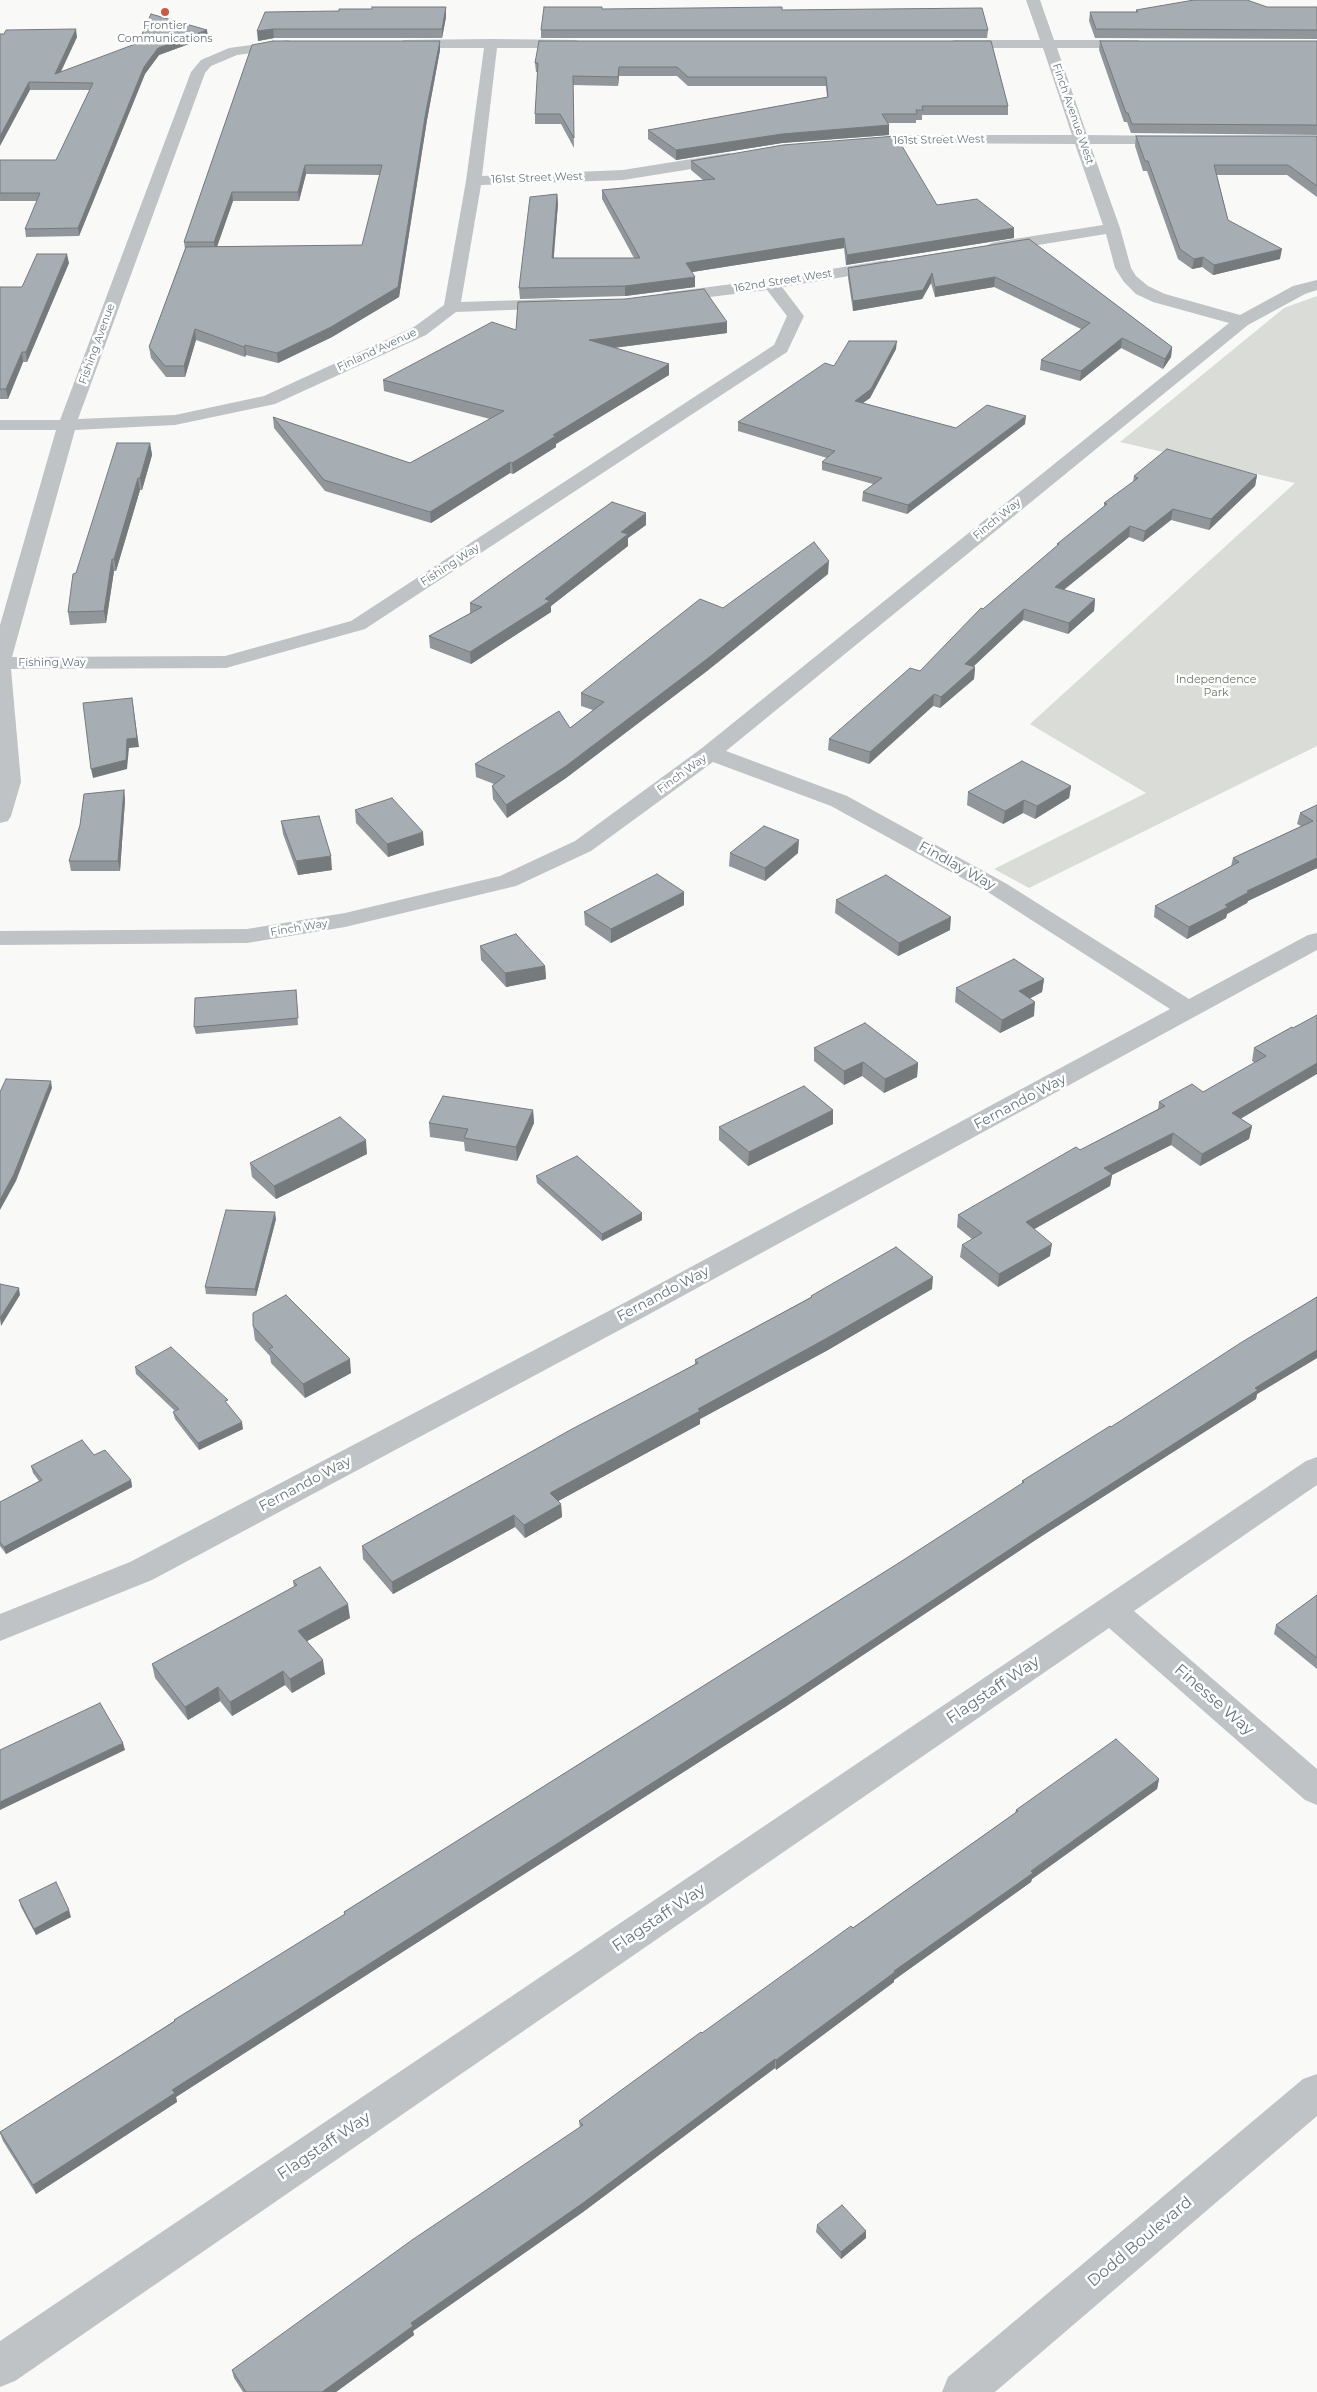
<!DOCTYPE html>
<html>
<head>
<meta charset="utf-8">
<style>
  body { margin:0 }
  canvas { display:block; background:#f9f9f7 }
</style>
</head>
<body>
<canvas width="1317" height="2392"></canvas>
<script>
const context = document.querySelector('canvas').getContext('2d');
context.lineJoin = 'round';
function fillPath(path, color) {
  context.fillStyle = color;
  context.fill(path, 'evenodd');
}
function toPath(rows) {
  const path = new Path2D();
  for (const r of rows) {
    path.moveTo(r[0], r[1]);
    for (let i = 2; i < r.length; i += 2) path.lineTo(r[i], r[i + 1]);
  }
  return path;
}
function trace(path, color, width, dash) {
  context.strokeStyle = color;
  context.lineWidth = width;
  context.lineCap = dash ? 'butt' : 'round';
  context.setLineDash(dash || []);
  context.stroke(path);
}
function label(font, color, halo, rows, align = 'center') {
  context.font = font + ' Montserrat,sans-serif';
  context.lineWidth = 5;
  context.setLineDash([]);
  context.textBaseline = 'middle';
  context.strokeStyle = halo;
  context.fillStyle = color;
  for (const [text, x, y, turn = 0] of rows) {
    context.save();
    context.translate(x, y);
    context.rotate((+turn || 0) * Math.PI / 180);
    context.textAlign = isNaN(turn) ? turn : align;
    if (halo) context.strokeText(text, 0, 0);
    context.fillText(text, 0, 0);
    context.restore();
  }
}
const green = toPath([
  [1317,296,1317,746,1029,888,994,869,1146,793,1030,724,1295,483,1120,442,1284,308]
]);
const minor = toPath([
  [1026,0,1040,0,1054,40,1138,40,1145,44,1138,48,1057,48,1087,135,1173,136,1180,140,1173,144,1090,144,1120,228,1131,268,1136,276,1148,286,1165,294,1240,315,1293,286,1317,280,1317,290,1305,294,1248,325,726,751,847,796,1007,884,1189,999,1308,935,1317,933,1317,950,644,1317,152,1580,0,1641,0,1614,130,1562,624,1303,1170,1009,991,894,831,806,713,762,591,851,516,886,345,927,247,943,0,945,0,931,247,929,345,913,500,876,575,841,702,748,1229,323,1153,302,1136,294,1124,282,1115,268,1106,234,995,252,989,250,987,247,989,244,995,242,1103,225,1075,144,907,143,861,147,854,143,861,139,907,135,1072,135,1043,48,954,48,947,44,954,40,1040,40,1026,0],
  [491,39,576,40,583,44,576,48,497,48,482,176,623,170,729,153,737,158,729,163,623,180,481,185,461,302,556,299,562,300,564,304,562,308,456,312,426,335,275,404,175,425,75,430,12,657,225,656,351,621,774,345,787,316,767,290,669,302,663,301,661,297,663,293,771,279,886,260,892,262,894,265,892,268,886,270,782,287,804,316,787,352,365,629,226,668,11,669,21,782,11,816,8,821,0,823,0,625,56,430,0,430,0,420,60,420,191,72,201,60,229,48,288,40,295,44,288,48,237,55,211,66,205,73,78,419,175,415,264,396,414,327,444,305,466,181,484,48,404,48,397,44,404,40,491,39],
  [1317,1457,1317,1485,1134,1611,1317,1769,1317,1805,1305,1800,1109,1628,15,2381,0,2387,0,2341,1306,1461,1317,1457]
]);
const tertiary = toPath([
  [1317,2074,1317,2116,995,2392,942,2392,948,2377,1303,2079,1317,2074]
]);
const wall = toPath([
  [1267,7,1317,7,1317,39,1095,38,1089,21,1090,12,1136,12,1136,10],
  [602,9,782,10,988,30,987,38,541,38,541,30],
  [265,12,446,17,442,38,274,38,258,41],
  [0,34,77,37,61,72,208,37,159,55,145,74,79,236,26,237,25,229,37,201,0,201,0,160,56,160,90,90,30,90],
  [440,41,440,50,427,120,399,297,332,337,278,363,246,355,245,357,196,340,185,377,166,377,151,358,149,347,185,249,184,242,252,45],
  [306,174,380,175,362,245,217,247,233,201,299,201],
  [991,41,1008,106,1008,115,922,115,922,120,916,120,916,123,888,123,889,125,889,135,782,143,676,160,648,139,648,130,827,97,826,86,688,86,677,76,619,76,618,86,573,85,574,148,561,124,535,124,535,114,538,72,536,72,535,63],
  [1100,41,1317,41,1317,135,1131,133,1127,122,1124,122,1099,50],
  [1136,136,1317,136,1317,197,1287,175,1217,175,1228,220,1280,259,1213,275,1202,267,1192,269,1178,259,1147,171,1143,171,1135,146],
  [691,161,937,205,1014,228,1014,238,846,265,844,248,692,272,695,287,625,296,520,299,519,288,557,194,558,204,553,258,634,258,602,199,602,190,703,180,691,170],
  [1029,239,1172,347,1171,357,1163,369,1121,348,1080,381,1040,370,1041,360,1081,329,994,287,935,297,931,283,922,299,853,311,848,278,848,268],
  [69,263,27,362,23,362,8,399,0,399,0,287,22,287],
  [516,330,727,333,614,348,669,364,669,375,556,444,556,447,513,474,510,473,431,523,325,491,274,428,273,417,410,463,490,419,384,391,383,380],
  [896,349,870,398,863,403,956,428,1025,424,907,514,862,501,863,492,873,484,822,470,822,462,827,458,738,431,738,422],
  [150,443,152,455,142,490,140,490,116,571,114,571,106,623,70,625,68,612,76,573],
  [1257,475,1255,486,1209,530,1171,520,1143,542,1129,537,1064,590,1095,599,1094,611,1068,634,1023,620,973,667,975,667,974,679,940,708,933,706,869,764,828,750,829,739,920,671,983,609,1057,546,1057,544,1104,507,1104,503,1133,482,1134,476],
  [646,525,628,538,628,546,551,606,551,612,471,664,430,648,429,636,470,613,470,603],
  [828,574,707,671,566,778,507,818,493,799,492,786,494,784,476,777,475,764,570,728,593,710,581,706,581,693,723,608],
  [1071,786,1069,798,1035,819,1023,813,1003,824,967,805,968,792],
  [124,790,125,800,120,871,71,871,69,861],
  [1317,805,1317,868,1248,901,1247,903,1227,914,1226,918,1187,939,1154,917,1155,906,1231,866,1233,858,1301,826,1297,824,1300,813],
  [355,810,424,845,388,857,356,823],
  [281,821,332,870,298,875,283,834],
  [730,853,798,853,765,881,729,866],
  [684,892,684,905,611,943,585,925,584,912],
  [836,900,950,930,898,956,835,913],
  [480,946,545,966,546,979,506,987,481,960],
  [1044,979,1042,992,1030,998,1034,1016,1000,1033,955,1002,956,988],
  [296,990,298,1025,196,1034,194,1027],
  [1292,1027,1241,1119,1252,1126,1249,1139,1200,1166,1171,1145,1112,1175,1110,1186,1034,1229,1050,1256,998,1287,960,1257,962,1245,972,1239,957,1227,958,1215,1158,1109,1159,1102,1203,1092,1255,1063,1252,1061,1254,1048],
  [814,1048,918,1063,917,1077,884,1093,862,1076,844,1085,814,1061],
  [533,1110,534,1123,517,1161,465,1151,464,1142,430,1137,429,1123],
  [833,1110,833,1124,748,1166,719,1140,719,1127],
  [367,1154,276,1199,252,1177,250,1163],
  [536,1176,642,1213,642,1220,602,1241,537,1183],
  [276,1219,256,1296,206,1294,205,1287],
  [932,1289,828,1350,700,1419,700,1424,558,1501,561,1504,562,1517,525,1538,515,1527,393,1594,363,1559,362,1546,695,1364,695,1360,811,1297,811,1296],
  [1317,1297,1317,1358,1257,1394,1256,1399,1037,1539,785,1707,176,2097,177,2102,36,2194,3,2141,0,2133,174,2021,174,2020,344,1915,344,1912,905,1559,1022,1484,1022,1481,1111,1427],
  [253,1326,351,1373,305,1398,271,1363,270,1356,255,1340],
  [135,1367,229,1406,243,1429,199,1450,175,1419,173,1412,175,1411,136,1374],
  [94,1455,131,1480,132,1487,6,1554,0,1546,0,1502,39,1481,33,1473,31,1466],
  [293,1581,350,1618,307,1641,325,1674,292,1693,285,1685,232,1716,220,1701,188,1720,155,1678,152,1664,294,1587],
  [1317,1595,1317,1669,1274,1634,1276,1625],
  [1159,1779,1157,1789,1032,1879,1031,1882,894,1980,894,1982,776,2070,775,2068,583,2212,413,2331,414,2335,336,2392,243,2392,234,2378,232,2370,580,2128,579,2121,1015,1813,1016,1810],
  [19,1900,71,1917,36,1935,21,1907],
  [817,2225,866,2231,866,2238,841,2259,816,2232]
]);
const shadedWall = toPath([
  [446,7,446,17,442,38,442,29],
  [76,29,77,37,56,81,55,74],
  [273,29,274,38,258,41,257,31],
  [207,30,208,37,159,55,145,74,79,236,78,228,144,67,158,48],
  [440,41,440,50,427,120,399,297,332,337,278,363,277,353,331,327,426,111],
  [619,67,619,76,618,86,618,77],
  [29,82,30,90,0,146,0,136],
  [889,125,889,135,782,143,676,160,676,150,782,134],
  [305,165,306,174,299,201,298,192],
  [232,192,233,201,215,252,214,242],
  [557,194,558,204,553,268,552,258],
  [1014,228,1014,238,846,265,847,255],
  [844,238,844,248,686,273,686,263],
  [1282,249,1280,259,1213,275,1214,265],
  [67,254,69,263,27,362,26,352],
  [1203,257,1202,267,1192,269,1194,259],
  [932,273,931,283,922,299,853,311,853,301],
  [695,277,695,287,625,296,625,286],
  [995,277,994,287,935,297,935,287],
  [727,322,727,333,589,351,589,340],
  [195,329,196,340,185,377,184,366],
  [1122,338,1121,348,1080,381,1081,371],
  [897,341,896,349,870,398,854,409,855,401],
  [245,345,246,355,245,357,244,347],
  [1172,347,1171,357,1163,369,1165,359],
  [22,352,23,362,8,399,6,389],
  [669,364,669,375,556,444,556,447,513,474,512,463,553,435],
  [1026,416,1025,424,907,514,908,505],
  [150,443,152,455,142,490,140,478],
  [510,462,510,473,431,523,430,512],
  [1257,475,1255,486,1209,530,1211,519],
  [138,478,140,490,116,571,114,559],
  [1173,509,1171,520,1143,542,1145,531],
  [646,513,646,525,628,538,628,546,551,606,551,612,471,664,470,652,545,599,621,532],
  [1130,526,1129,537,1053,598,1055,587],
  [112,559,114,571,106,623,104,611],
  [829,561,828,574,707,671,566,778,507,818,506,805],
  [1095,599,1094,611,1068,634,1069,623],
  [1024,609,1023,620,964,675,965,664],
  [975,667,974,679,940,708,941,697],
  [934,694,933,706,869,764,870,752],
  [132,698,139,747,129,748,127,769,93,778,91,769,127,739],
  [1071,786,1069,798,1035,819,1037,806],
  [124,790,125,800,120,871,118,861],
  [1024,800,1023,813,1003,824,1005,811],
  [423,832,424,845,388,857,387,844],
  [799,840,798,853,765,881,765,868],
  [331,856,332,870,298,875,296,861],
  [1317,858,1317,868,1248,901,1247,903,1227,914,1226,918,1187,939,1189,927,1247,891],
  [684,892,684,905,611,943,611,929],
  [951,917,950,930,898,956,899,943],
  [545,966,546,979,506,987,505,973],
  [1044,979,1042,992,1018,1005,1019,991],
  [1035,1002,1034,1016,1000,1033,1002,1020],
  [863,1062,862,1076,844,1085,844,1071],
  [918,1063,917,1077,884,1093,885,1079],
  [1317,1063,1317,1074,1230,1125,1232,1113],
  [51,1081,52,1088,16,1181,0,1210,0,1200],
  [533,1110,534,1123,517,1161,516,1147],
  [833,1110,833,1124,748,1166,749,1152],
  [1252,1126,1249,1139,1200,1166,1202,1154],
  [1173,1133,1171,1145,1112,1175,1110,1186,1024,1235,1026,1222,1104,1168],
  [366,1140,367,1154,276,1199,274,1186],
  [275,1212,276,1219,256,1296,255,1289],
  [642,1213,642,1220,602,1241,602,1234],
  [1052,1244,1050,1256,998,1287,999,1274],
  [933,1277,932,1289,828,1350,700,1419,700,1424,551,1505,550,1493,698,1409],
  [19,1288,20,1295,1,1326,0,1318],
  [1317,1350,1317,1358,1257,1394,1256,1399,1037,1539,785,1707,176,2097,177,2102,36,2194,33,2185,172,2090,1039,1530,1255,1388],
  [350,1359,351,1373,305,1398,303,1384],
  [242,1422,243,1429,199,1450,198,1443],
  [131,1480,132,1487,6,1554,4,1547],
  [561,1504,562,1517,525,1538,524,1525],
  [514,1515,515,1527,393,1594,392,1582],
  [348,1604,350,1618,300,1645,298,1631],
  [323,1660,325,1674,292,1693,290,1679],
  [283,1671,285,1685,232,1716,230,1702],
  [218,1687,220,1701,188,1720,185,1707],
  [123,1743,125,1750,0,1810,0,1802],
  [1159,1779,1157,1789,1032,1879,1031,1882,894,1980,894,1982,776,2070,776,2060,894,1971],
  [69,1910,71,1917,36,1935,34,1929],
  [775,2059,775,2068,583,2212,413,2331,414,2335,336,2392,322,2392,411,2323],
  [866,2231,866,2238,841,2259,841,2252]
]);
const building = toPath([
  [1194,0,1247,0,1267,7,1317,7,1317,30,1096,29,1090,12,1138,12,1136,10,1194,0],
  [372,7,446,7,442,29,273,29,257,31,265,12,339,11,339,9,372,9,372,7],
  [544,7,602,7,602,9,782,7,782,10,982,8,988,30,541,30,544,7],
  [151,14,207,30,158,48,144,67,78,228,25,229,40,193,0,193,0,160,56,160,93,83,29,82,0,136,0,34,4,34,6,30,76,29,55,74,138,43,151,14],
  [273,41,440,41,426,111,398,287,331,327,277,353,245,345,244,347,195,329,184,366,165,366,149,347,186,247,362,245,382,165,305,165,298,192,232,192,214,242,184,242,252,45,273,41],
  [539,41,991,41,1008,106,922,106,923,110,916,110,917,114,882,114,889,125,782,134,676,150,648,130,828,97,826,77,688,77,677,67,619,67,618,77,573,76,574,138,560,114,535,114,538,63,535,63,539,41],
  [1100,41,1317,41,1317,125,1132,124,1128,113,1126,113,1100,41],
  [896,136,937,205,977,199,1014,228,847,255,844,238,686,263,695,277,625,286,519,288,530,197,557,194,552,258,640,258,602,190,715,179,691,161,783,145,896,136],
  [1136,136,1317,136,1317,186,1288,165,1214,165,1228,220,1282,249,1214,265,1203,257,1194,259,1180,249,1148,161,1145,161,1136,136],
  [1029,239,1172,347,1165,359,1122,338,1081,371,1041,360,1090,323,995,277,935,287,932,273,923,290,853,301,848,268,1029,239],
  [37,254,67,254,26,352,22,352,6,389,0,389,0,287,22,287,37,254],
  [704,289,727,322,589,340,669,364,553,435,556,436,512,463,510,462,430,512,324,480,273,417,410,463,504,411,383,380,492,322,516,330,518,302,625,299,704,289],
  [849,341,897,341,871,389,855,401,956,428,987,405,1026,416,908,505,863,492,882,478,822,462,835,451,738,422,825,363,834,366,849,341],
  [117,443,150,443,140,478,138,478,114,559,112,559,104,611,68,612,73,574,76,573,117,443],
  [1167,449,1257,475,1211,519,1173,509,1145,531,1130,526,1055,587,1095,599,1069,623,1024,609,965,664,975,667,941,697,934,694,870,752,829,739,910,668,920,671,981,608,983,609,1059,544,1057,544,1107,504,1104,503,1138,478,1134,476,1167,449],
  [612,502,646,513,621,532,628,534,545,599,550,601,470,652,429,636,482,607,470,603,612,502],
  [814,542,829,561,707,659,566,766,506,805,492,786,505,776,475,764,559,711,570,728,604,702,581,693,700,599,723,608,814,542],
  [132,698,137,738,127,739,126,760,91,769,83,703,132,698],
  [1022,761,1071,786,1037,806,1024,800,1005,811,968,792,1022,761],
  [124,790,118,861,69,861,80,825,84,794,124,790],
  [392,798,423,832,387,844,355,810,392,798],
  [1317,805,1317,858,1247,891,1249,892,1225,905,1228,907,1189,927,1155,906,1239,862,1233,858,1313,821,1300,813,1317,805],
  [319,816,331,856,296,861,281,821,319,816],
  [764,826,799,840,765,868,730,853,764,826],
  [657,874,684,892,611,929,584,912,657,874],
  [886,875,951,917,899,943,836,900,886,875],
  [516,934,545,966,505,973,480,946,516,934],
  [1014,959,1044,979,1019,991,1035,1002,1002,1020,956,988,1014,959],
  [296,990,298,1018,194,1027,195,998,296,990],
  [1317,1015,1317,1063,1232,1113,1252,1126,1202,1154,1173,1133,1104,1168,1112,1174,1026,1222,1052,1244,999,1274,962,1245,982,1233,958,1215,1076,1147,1080,1150,1165,1106,1159,1102,1192,1084,1203,1092,1266,1056,1254,1048,1292,1027,1293,1028,1317,1015],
  [865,1023,918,1063,885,1079,863,1062,844,1071,814,1048,865,1023],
  [6,1079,51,1081,14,1174,0,1200,0,1092,6,1079],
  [804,1086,833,1110,749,1152,719,1127,804,1086],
  [443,1096,533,1110,516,1147,464,1138,468,1129,429,1123,443,1096],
  [340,1117,366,1140,274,1186,250,1163,340,1117],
  [577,1156,642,1213,602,1234,536,1176,577,1156],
  [226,1210,275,1212,255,1289,205,1287,226,1210],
  [896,1247,933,1277,829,1337,698,1409,700,1411,550,1493,561,1504,524,1525,514,1515,392,1582,362,1546,572,1429,698,1363,695,1360,812,1297,811,1296,896,1247],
  [0,1284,19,1288,0,1318,0,1284],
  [286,1295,350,1359,303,1384,269,1349,273,1347,253,1326,253,1313,286,1295],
  [1317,1297,1317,1350,1255,1388,1258,1390,1039,1530,785,1698,172,2090,175,2093,33,2185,0,2132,175,2021,174,2020,345,1914,344,1912,905,1559,1024,1482,1022,1481,1110,1426,1111,1427,1242,1342,1317,1297],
  [171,1347,228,1400,225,1401,242,1422,198,1443,173,1412,179,1409,135,1367,171,1347],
  [82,1440,94,1455,105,1450,131,1480,4,1547,0,1542,0,1502,42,1480,31,1466,82,1440],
  [320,1567,348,1604,298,1631,323,1660,290,1679,283,1671,230,1702,218,1687,185,1707,152,1664,297,1585,293,1581,320,1567],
  [1317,1595,1317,1658,1276,1625,1317,1595],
  [100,1703,123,1743,0,1802,0,1750,100,1703],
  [1116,1739,1159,1779,1031,1871,1033,1873,894,1971,895,1972,776,2060,775,2059,583,2203,411,2323,413,2326,322,2392,246,2392,232,2370,412,2240,583,2125,579,2121,701,2032,702,2033,851,1926,853,1928,1018,1811,1016,1810,1116,1739],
  [56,1882,69,1910,34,1929,19,1900,56,1882],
  [842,2205,866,2231,841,2252,817,2225,842,2205]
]);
const markers = [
  [165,12,5,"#ce5842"]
];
const farPoinames = [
  ["Frontier",165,26],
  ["Communications",165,39]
];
const farStreetnames = [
  ["Finch Avenue West",1073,114,71],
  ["161st Street West",939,140,-1],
  ["161st Street West",537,178,-2],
  ["162nd Street West",783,281,-9],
  ["Fishing Avenue",97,344,-70],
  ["Finland Avenue",377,350,-25],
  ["Finch Way",997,519,-39],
  ["Fishing Way",450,565,-33],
  ["Fishing Way",52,663],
  ["Finch Way",682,774,-36],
  ["Finch Way",299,928,-9]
];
const farParknames = [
  ["Independence",1216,680],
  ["Park",1216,693]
];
const streetNames = [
  ["Findlay Way",957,866,29],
  ["Fernando Way",1020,1102,-28],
  ["Fernando Way",663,1294,-28],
  ["Fernando Way",305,1484,-28]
];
const nearStreetnames = [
  ["Flagstaff Way",993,1690,-34],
  ["Finesse Way",1214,1700,41],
  ["Flagstaff Way",659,1918,-34],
  ["Flagstaff Way",324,2146,-34],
  ["Dodd Boulevard",1140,2242,-40]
];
fillPath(green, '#daddd7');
fillPath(minor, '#bfc3c6');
fillPath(tertiary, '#bfc3c6');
fillPath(wall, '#90969a');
fillPath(shadedWall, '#757a7d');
fillPath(building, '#a7aeb3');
trace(building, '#757a7d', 1);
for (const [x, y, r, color] of markers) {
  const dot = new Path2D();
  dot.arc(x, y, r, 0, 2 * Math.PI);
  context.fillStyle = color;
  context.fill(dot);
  trace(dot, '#fff', 2);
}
label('11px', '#67767e', '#fff', farPoinames);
label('11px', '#67767e', '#fff', farStreetnames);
label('11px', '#6a7766', '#fff', farParknames);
label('14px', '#67767e', '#fff', streetNames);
label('16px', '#67767e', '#fff', nearStreetnames);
</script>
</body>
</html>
